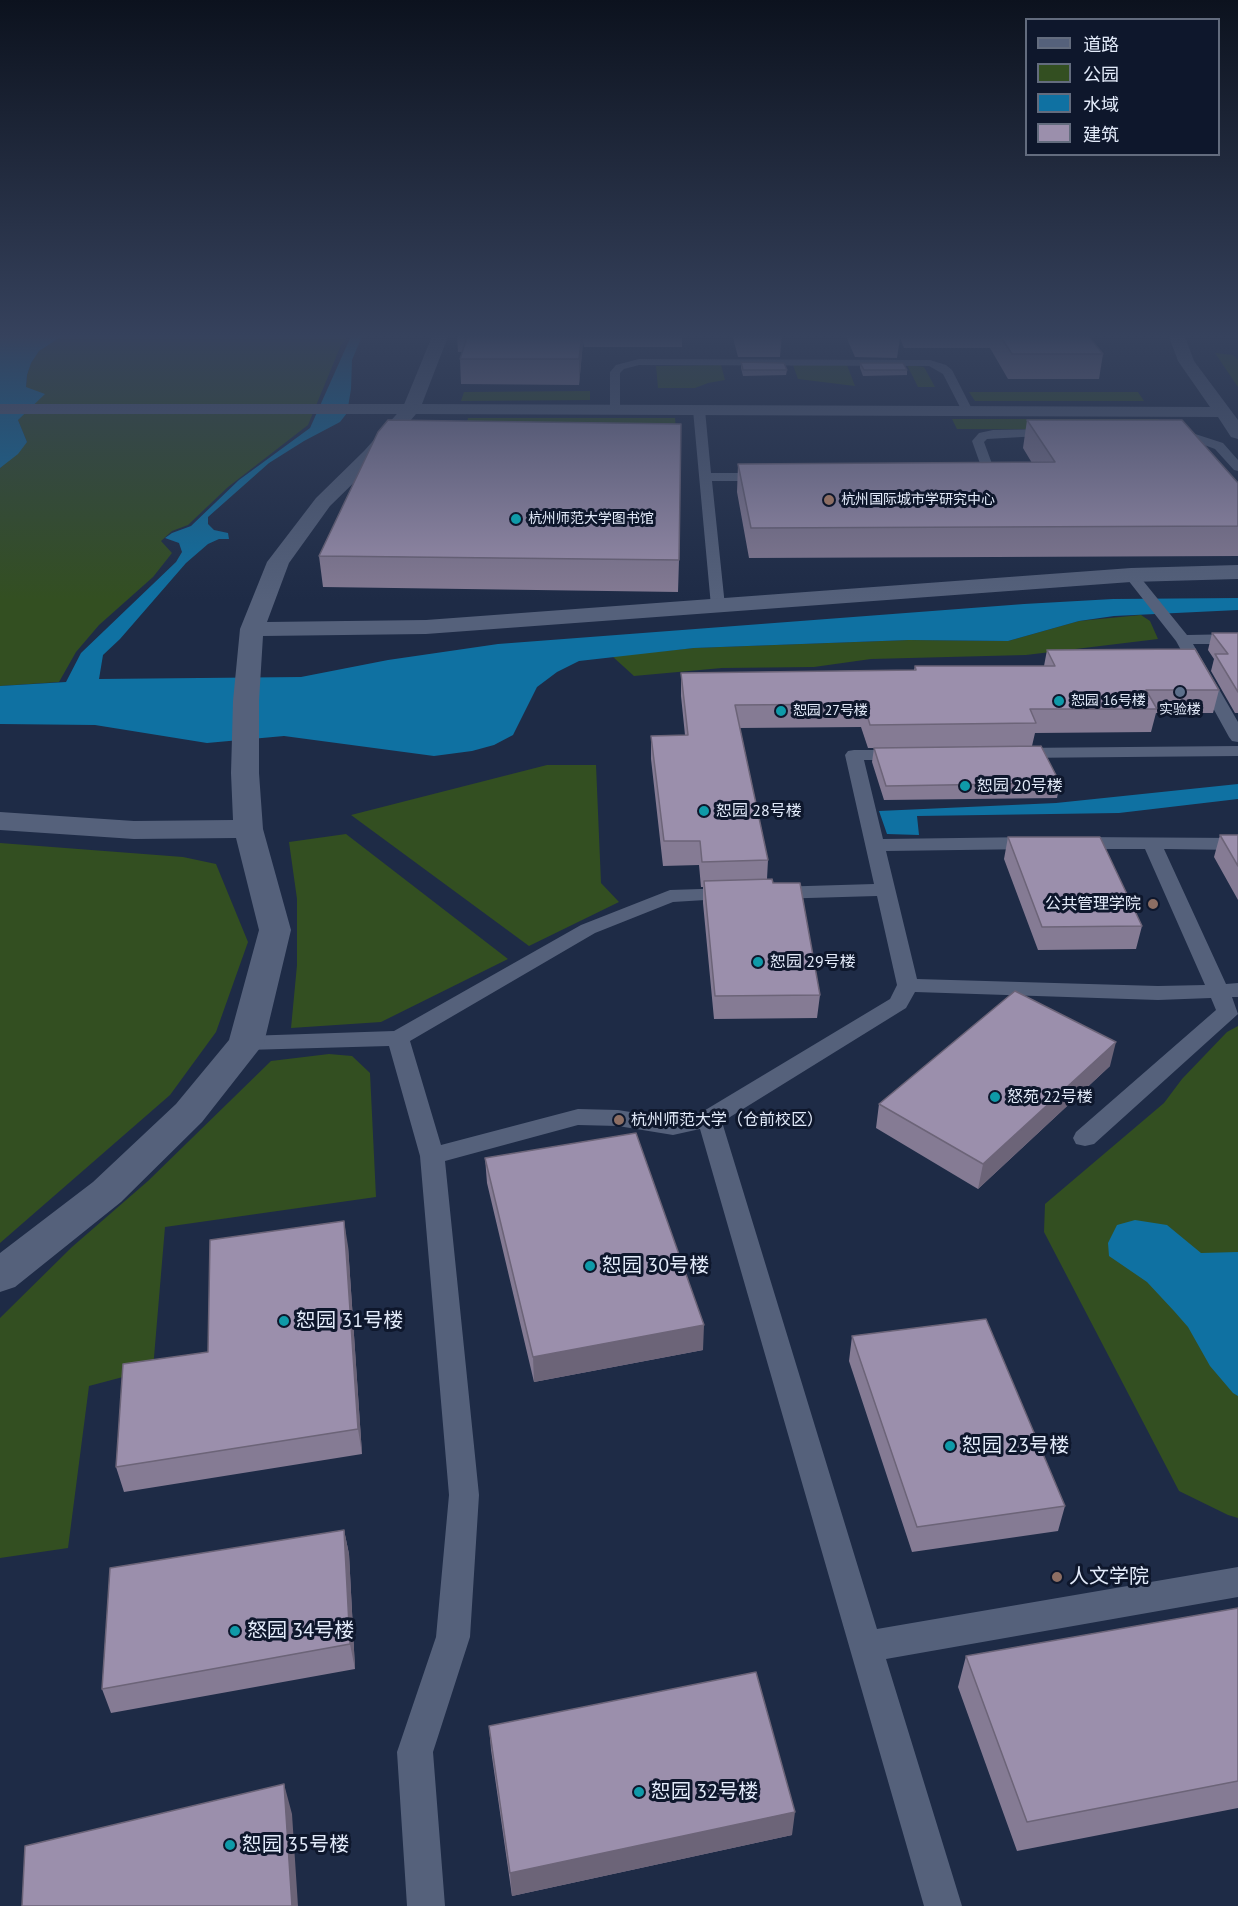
<!DOCTYPE html>
<html>
<head>
<meta charset="utf-8">
<style>
  body { margin:0 }
  #map { position:relative; width:1238px; height:1906px; overflow:hidden; background:#162036; font-family:"PT Sans","Noto Sans SC",sans-serif }
  canvas { display:block }
  .legend { position:absolute; left:1025px; top:18px; width:195px; height:138px; box-sizing:border-box; background:#0e172c; border:2px solid #636c7e; margin:0; padding:8px 10px; list-style:none; font-size:18px; color:#e3ebfa }
  .legend li { display:flex; align-items:center; gap:12px; height:30px }
  .legend b { width:30px; border:2px solid #636c7e }
</style>
</head>
<body>
<div id="map">
<canvas width="1238" height="1906"></canvas>
<ul class="legend">
<li><b style="height:8px;background:#55617b"></b>道路</li>
<li><b style="height:16px;background:#334f21"></b>公园</li>
<li><b style="height:16px;background:#0f71a2"></b>水域</li>
<li><b style="height:16px;background:#9b8fac"></b>建筑</li>
</ul>
</div>
<script>
const context = document.querySelector('canvas').getContext('2d');
context.lineJoin = 'round';
function fillPath(path, color) {
  context.fillStyle = color;
  context.fill(path, 'evenodd');
}
function toPath(rows) {
  const path = new Path2D();
  for (const r of rows) {
    path.moveTo(r[0], r[1]);
    for (let i = 2; i < r.length; i += 2) path.lineTo(r[i], r[i + 1]);
  }
  return path;
}
function trace(path, color, width, dash) {
  context.strokeStyle = color;
  context.lineWidth = width;
  context.lineCap = dash ? 'butt' : 'round';
  context.setLineDash(dash || []);
  context.stroke(path);
}
function label(font, color, halo, rows, align = 'center') {
  context.font = font + ' "PT Sans","Noto Sans SC",sans-serif';
  context.lineWidth = 6;
  context.setLineDash([]);
  context.textBaseline = 'middle';
  context.strokeStyle = halo;
  context.fillStyle = color;
  for (const [text, x, y, turn = 0] of rows) {
    context.save();
    context.translate(x, y);
    context.rotate((+turn || 0) * Math.PI / 180);
    context.textAlign = isNaN(turn) ? turn : align;
    if (halo) context.strokeText(text, 0, 0);
    context.fillText(text, 0, 0);
    context.restore();
  }
}
const built = toPath([
  [0,334,1238,334,1238,1906,0,1906]
]);
const green = toPath([
  [65,334,350,334,341,345,308,425,228,487,188,525,172,531,161,541,172,553,153,577,99,625,76,652,59,682,0,686,0,468,27,442,18,420,44,394,26,388,27,375,31,363,39,351],
  [1215,353,1233,355,1238,360,1238,387],
  [721,365,725,380,708,383,695,388,658,388,656,366],
  [793,365,847,365,855,386,798,379],
  [907,365,924,367,935,387,918,387],
  [590,391,590,400,461,401,464,392],
  [969,392,1138,392,1144,401,975,401],
  [468,418,675,418,676,429,465,429],
  [952,419,1158,419,1169,430,957,429],
  [1141,615,1150,621,1158,639,1026,655,871,659,814,667,722,668,634,676,612,656,694,648,909,640,1008,641,1079,621],
  [547,765,596,765,601,883,619,902,529,946,351,815],
  [346,834,508,959,381,1022,291,1028,297,965,297,899,289,842],
  [0,843,183,857,216,864,248,942,216,1032,170,1095,0,1243],
  [1238,1026,1238,1518,1228,1515,1179,1491,1044,1232,1045,1204,1164,1103,1182,1079,1227,1032],
  [329,1054,352,1056,370,1073,376,1197,165,1227,153,1369,89,1386,68,1548,0,1558,0,1318,72,1247,148,1181,271,1061]
]);
const water = toPath([
  [0,334,65,334,39,351,31,363,27,375,26,387,45,394,18,420,27,442,18,454,0,468],
  [352,334,363,334,352,360,351,389,347,413,340,422,304,441,269,463,208,517,208,524,214,530,228,533,229,539,219,539,208,544,186,563,120,639,103,655,99,679,301,677,388,660,498,644,1024,604,1113,599,1238,598,1238,610,1114,616,1079,621,1008,641,909,640,694,648,579,661,557,672,537,687,513,735,494,745,472,751,434,756,284,736,207,743,95,725,0,724,0,686,66,682,81,653,176,562,182,552,179,543,165,538,172,533,191,526,239,480,310,428],
  [1238,784,1238,799,1119,813,917,816,919,835,887,834,879,811,1056,803],
  [1135,1220,1167,1225,1201,1253,1238,1252,1238,1396,1233,1393,1210,1366,1188,1327,1174,1311,1147,1282,1109,1256,1108,1243,1117,1225]
]);
const service = toPath([
  [639,359,930,360,946,365,952,370,973,411,967,414,963,413,943,374,929,366,639,365,624,369,620,373,620,409,618,411,610,411,610,372,616,365,639,359],
  [699,407,705,410,711,473,765,473,771,477,765,481,712,481,725,606,718,610,711,606,693,410,699,407],
  [1053,429,1059,433,1057,435,987,439,984,442,995,472,990,479,986,480,973,481,967,477,969,474,983,472,972,441,979,433,993,430,1053,429],
  [1171,429,1189,432,1223,443,1238,460,1238,471,1234,470,1215,449,1183,437,1167,435,1165,433,1171,429],
  [1131,571,1136,572,1187,635,1238,634,1238,644,1193,644,1238,722,1238,742,1232,741,1229,737,1176,641,1124,575,1131,571],
  [1238,746,1238,756,1017,758,1011,757,1008,753,1011,749,1017,748,1238,746],
  [854,750,902,750,908,751,911,755,908,759,902,760,864,760,883,839,1034,837,1041,839,1044,843,1041,847,1034,849,886,851,917,979,1158,986,1205,985,1145,849,1075,849,1068,847,1065,843,1068,839,1075,837,1238,838,1238,850,1164,849,1226,984,1238,983,1238,997,1232,997,1238,1014,1094,1144,1085,1146,1076,1144,1073,1138,1076,1132,1216,1010,1211,998,1158,1000,915,992,906,1008,722,1122,877,1629,1238,1567,1238,1597,886,1659,962,1906,924,1906,700,1129,673,1135,618,1126,578,1125,445,1161,479,1495,470,1637,433,1752,445,1906,407,1906,397,1752,436,1637,449,1495,420,1156,389,1046,246,1050,238,1048,235,1043,238,1038,246,1036,394,1031,581,925,670,890,731,888,738,890,741,894,738,898,673,902,595,933,410,1041,441,1145,578,1109,618,1110,673,1119,702,1112,890,999,897,985,877,896,774,899,767,897,764,893,767,889,774,887,874,884,845,755,848,751,854,750]
]);
const minor = toPath([
  [433,334,449,334,422,404,1210,407,1178,361,1168,334,1184,334,1194,361,1238,420,1238,439,1231,437,1218,417,416,414,378,459,330,506,289,563,267,622,426,620,1131,568,1238,565,1238,579,1131,582,426,634,263,636,259,701,259,773,263,829,291,930,264,1043,202,1122,121,1202,15,1287,0,1292,0,1253,93,1182,176,1104,229,1040,259,930,236,838,134,839,0,830,0,812,134,821,233,820,231,773,233,701,240,629,267,562,316,498,364,451,403,407,433,334]
]);
const tertiary = toPath([
  [0,404,411,404,417,405,420,409,417,413,411,414,0,414,0,404]
]);
const wall = toPath([
  [457,334,682,334,682,347,584,347,583,342,579,385,461,384,460,359,462,352,458,352],
  [732,334,782,334,780,357,738,357],
  [845,334,1087,334,1103,354,1099,379,1008,379,990,348,904,348,900,338,897,358,855,357],
  [741,362,787,370,786,375,743,376,741,368],
  [860,363,907,370,907,375,863,376,860,368],
  [1027,420,1238,483,1238,556,749,558,737,492,738,464,1032,463,1023,448],
  [319,556,679,560,678,592,323,587],
  [1212,633,1238,633,1238,713,1235,713,1211,671,1214,659,1208,650],
  [1047,650,1219,690,1213,713,1156,713,1151,732,1035,733,1032,746,1060,783,1057,798,884,800,872,762,874,748,868,748,861,727,740,728,768,860,767,879,773,883,820,995,817,1018,714,1019,703,903,703,887,701,887,699,865,663,866,651,759,651,736,685,735,681,696,681,673,914,670,915,666,1044,666],
  [1220,835,1238,835,1238,900,1214,857],
  [1008,837,1142,926,1136,949,1038,950,1004,859],
  [1110,1066,978,1189,876,1128,879,1104],
  [485,1158,703,1350,534,1382,487,1183],
  [348,1246,362,1454,124,1492,116,1467,208,1352],
  [852,1336,1065,1506,1058,1531,912,1552,849,1361],
  [344,1530,349,1554,355,1669,111,1713,102,1689],
  [1238,1608,1238,1808,1017,1851,958,1687,966,1656],
  [489,1726,792,1835,512,1896,491,1750]
]);
const shadedWall = toPath([
  [582,334,583,334,583,342,579,385,579,359],
  [1116,1042,1110,1066,978,1189,983,1164],
  [344,1221,348,1246,362,1454,358,1429],
  [704,1325,703,1350,534,1382,533,1357],
  [344,1530,349,1554,355,1669,350,1644],
  [284,1784,292,1814,298,1906,292,1906],
  [795,1812,792,1835,512,1896,510,1873]
]);
const building = toPath([
  [468,334,582,334,579,359,460,359,468,334],
  [999,334,1087,334,1103,354,1012,354,999,334],
  [741,362,784,363,787,370,743,370,741,362],
  [860,363,903,363,907,370,864,370,860,363],
  [388,420,681,424,679,560,319,556,378,432,388,420],
  [1027,420,1182,420,1238,483,1238,526,751,528,738,464,1055,462,1027,420],
  [1212,633,1238,633,1238,692,1215,654,1228,654,1212,633],
  [1195,649,1219,690,1146,690,1157,709,1030,709,1036,723,870,725,864,704,735,705,768,860,702,862,700,841,664,841,651,736,688,735,681,673,916,670,915,666,1055,666,1047,650,1195,649],
  [1041,746,1060,783,886,786,874,748,1041,746],
  [1220,835,1238,835,1238,866,1220,835],
  [1008,837,1100,837,1142,926,1042,927,1008,837],
  [772,879,773,883,800,883,820,995,715,996,704,881,772,879],
  [1015,991,1116,1042,983,1164,879,1104,1015,991],
  [636,1133,704,1325,533,1357,485,1158,636,1133],
  [344,1221,358,1429,116,1467,123,1364,208,1352,210,1240,344,1221],
  [986,1319,1065,1506,917,1527,852,1336,986,1319],
  [344,1530,350,1644,102,1689,110,1568,344,1530],
  [1238,1608,1238,1781,1027,1822,966,1656,1238,1608],
  [756,1672,795,1812,510,1873,489,1726,756,1672],
  [284,1784,292,1906,22,1906,25,1846,284,1784]
]);
const markers = [
  [829,500,6,"#8d6e63"],
  [516,519,6,"#0f9aa8"],
  [1180,692,6,"#5c6f8a"],
  [1059,701,6,"#0f9aa8"],
  [781,711,6,"#0f9aa8"],
  [965,786,6,"#0f9aa8"],
  [704,811,6,"#0f9aa8"],
  [1153,904,6,"#8d6e63"],
  [758,962,6,"#0f9aa8"],
  [995,1097,6,"#0f9aa8"],
  [619,1120,6,"#8d6e63"],
  [590,1266,6,"#0f9aa8"],
  [284,1321,6,"#0f9aa8"],
  [950,1446,6,"#0f9aa8"],
  [1057,1577,6,"#8d6e63"],
  [235,1631,6,"#0f9aa8"],
  [639,1792,6,"#0f9aa8"],
  [230,1845,6,"#0f9aa8"]
];
const farPoinames = [
  ["杭州国际城市学研究中心",841,500],
  ["杭州师范大学图书馆",528,519],
  ["恕园 16号楼",1071,701],
  ["实验楼",1180,710,"center"],
  ["恕园 27号楼",793,711]
];
const poiNames = [
  ["恕园 20号楼",977,786],
  ["恕园 28号楼",716,811],
  ["公共管理学院",1141,904,"right"],
  ["恕园 29号楼",770,962],
  ["怒苑 22号楼",1007,1097],
  ["杭州师范大学（仓前校区）",631,1120]
];
const nearPoinames = [
  ["恕园 30号楼",602,1266],
  ["恕园 31号楼",296,1321],
  ["恕园 23号楼",962,1446],
  ["人文学院",1069,1577],
  ["怒园 34号楼",247,1631],
  ["恕园 32号楼",651,1792],
  ["恕园 35号楼",242,1845]
];
fillPath(built, '#1e2b46');
fillPath(green, '#334f21');
fillPath(water, '#0f71a2');
fillPath(service, '#55617b');
fillPath(minor, '#55617b');
fillPath(tertiary, '#55617b');
fillPath(wall, '#857b94');
fillPath(shadedWall, '#6c6478');
fillPath(building, '#9b8fac');
trace(building, '#6c6478', 1.5);
const sky = context.createLinearGradient(0, 0, 0, 600);
sky.addColorStop(0, '#0c121e');
sky.addColorStop(0.56, '#36425d');
sky.addColorStop(1, '#36425d00');
context.fillStyle = sky;
context.fillRect(0, 0, 1238, 600);
for (const [x, y, r, color] of markers) {
  const dot = new Path2D();
  dot.arc(x, y, r, 0, 2 * Math.PI);
  context.fillStyle = color;
  context.fill(dot);
  trace(dot, '#0e172c', 2);
}
label('14px', '#e3ebfa', '#0e172c', farPoinames, 'left');
label('16px', '#e3ebfa', '#0e172c', poiNames, 'left');
label('20px', '#e3ebfa', '#0e172c', nearPoinames, 'left');
</script>
</body>
</html>
